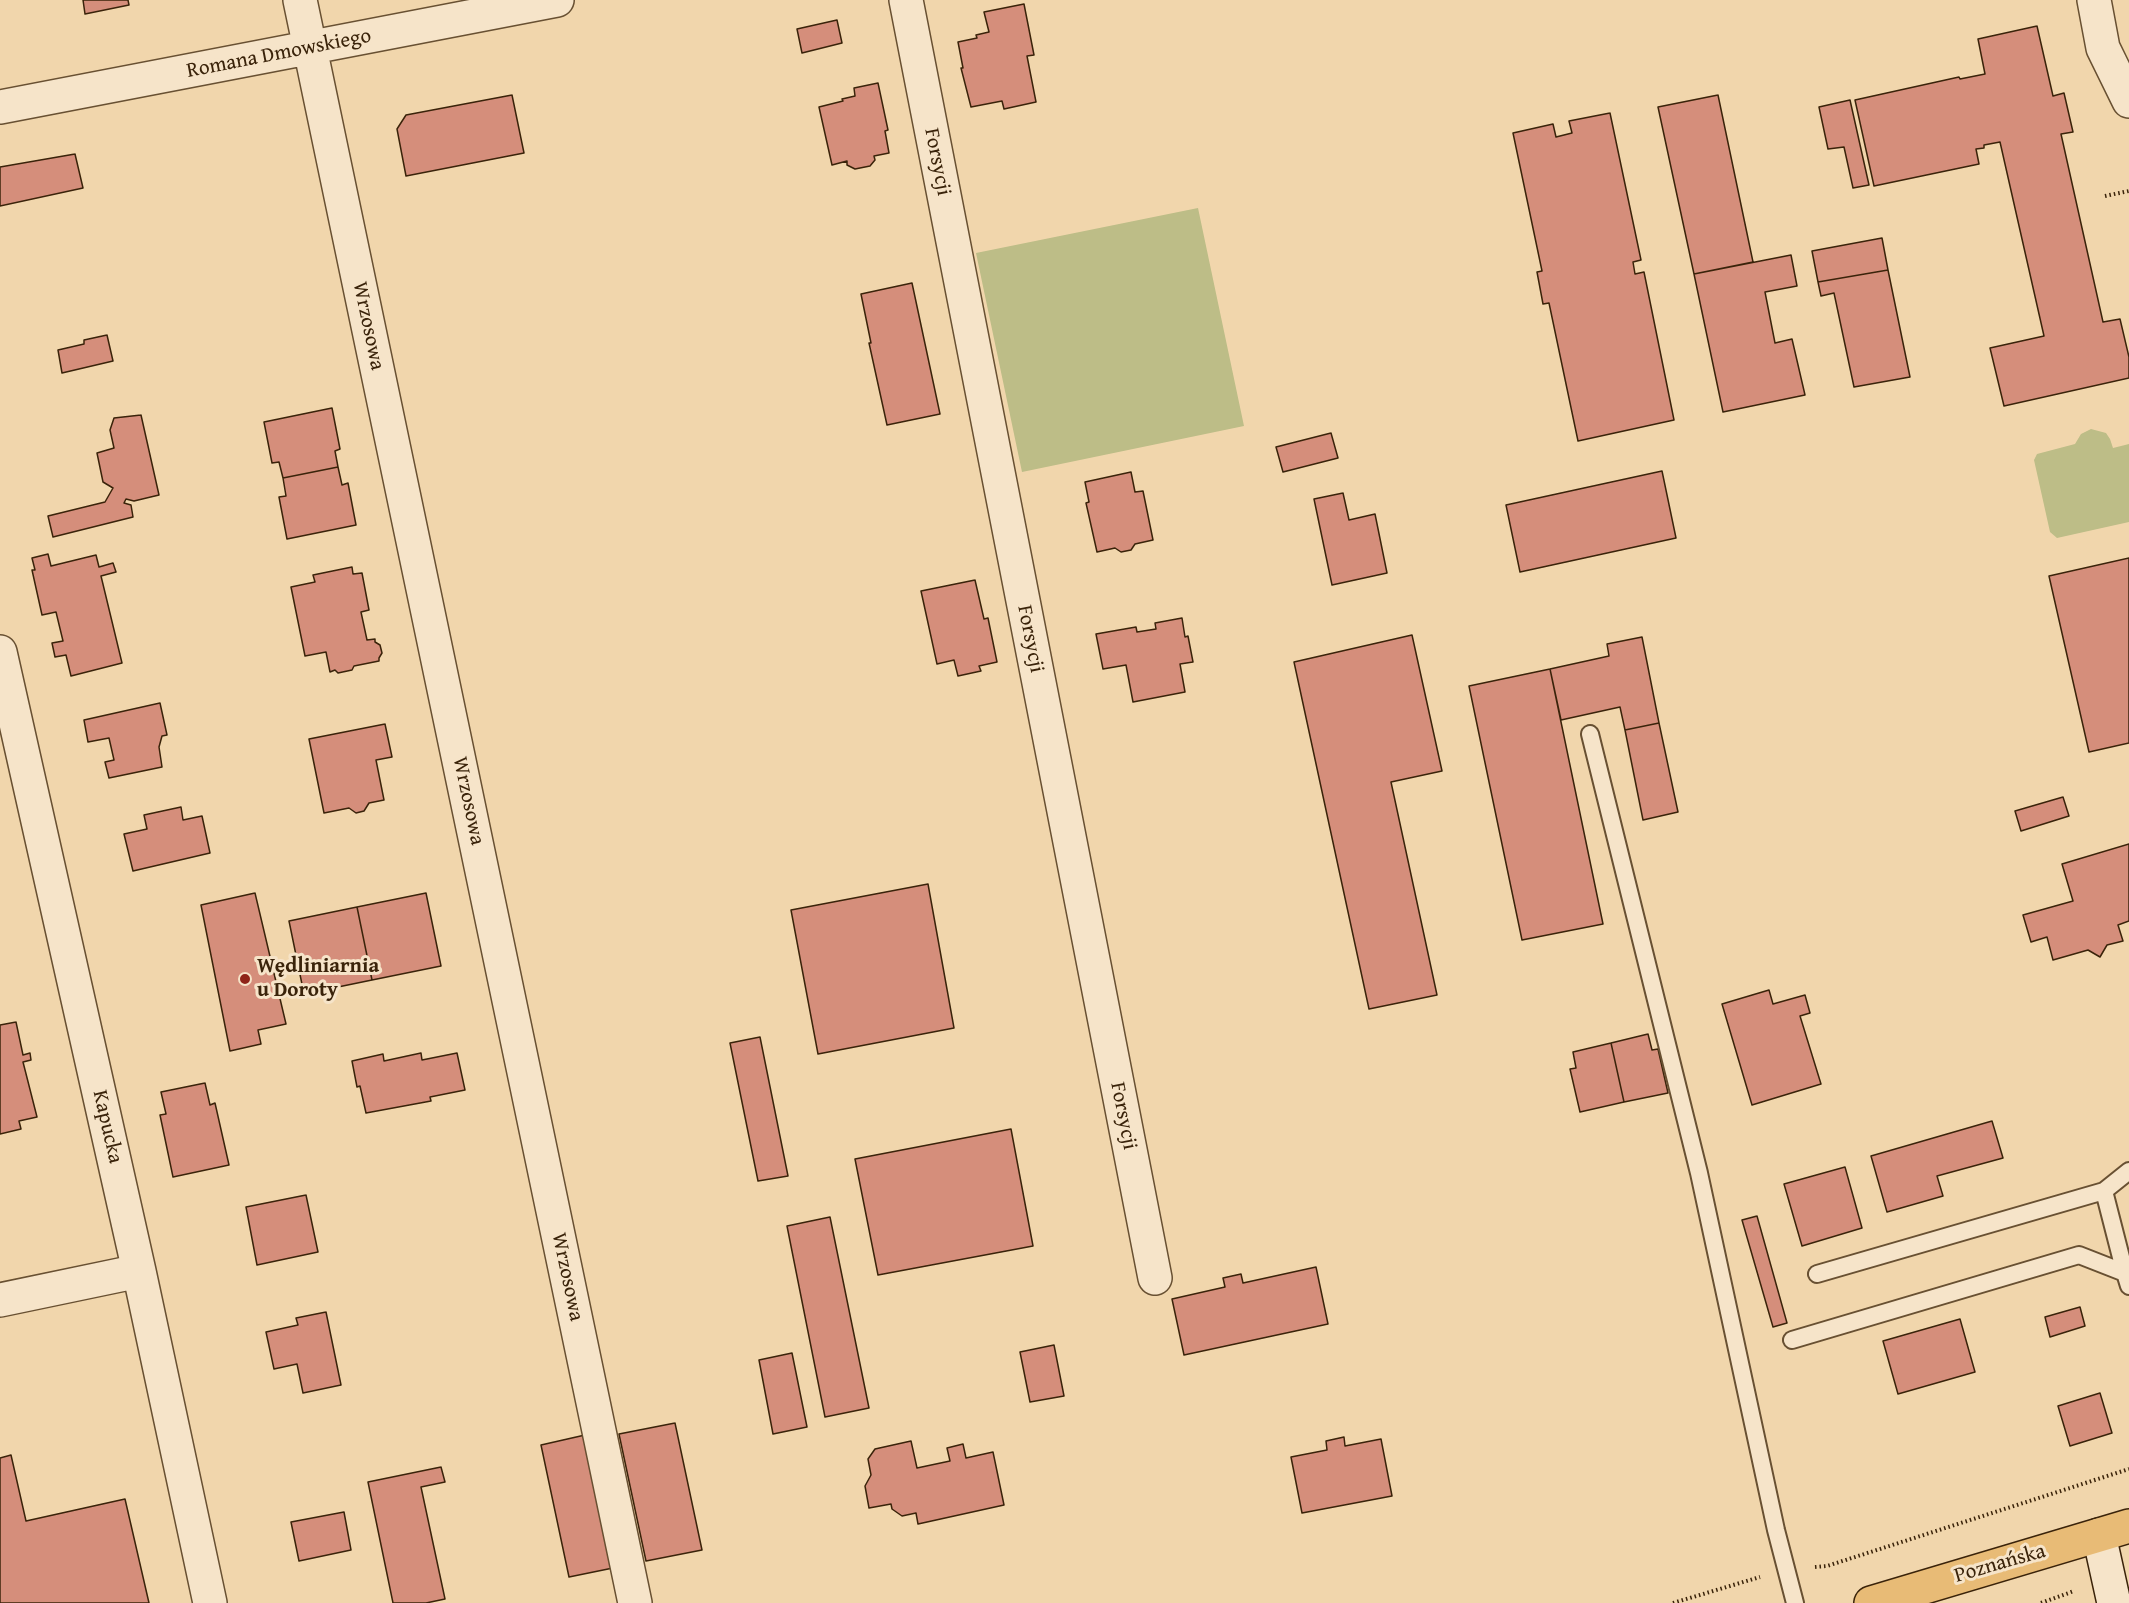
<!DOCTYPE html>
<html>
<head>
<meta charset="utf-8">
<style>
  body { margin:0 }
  canvas { display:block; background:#f1d6ac }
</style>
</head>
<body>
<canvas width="2129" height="1603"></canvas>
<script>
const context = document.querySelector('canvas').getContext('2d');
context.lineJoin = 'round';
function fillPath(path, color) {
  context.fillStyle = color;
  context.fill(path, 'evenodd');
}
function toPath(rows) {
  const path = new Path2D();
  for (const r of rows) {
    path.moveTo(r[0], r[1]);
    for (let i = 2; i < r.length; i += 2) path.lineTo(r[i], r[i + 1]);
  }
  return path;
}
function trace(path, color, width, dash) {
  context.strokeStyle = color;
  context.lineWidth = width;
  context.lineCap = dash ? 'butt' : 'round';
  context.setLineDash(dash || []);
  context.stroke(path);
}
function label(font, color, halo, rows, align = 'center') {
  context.font = font + ' "Gentium Book Plus",serif';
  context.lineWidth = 6;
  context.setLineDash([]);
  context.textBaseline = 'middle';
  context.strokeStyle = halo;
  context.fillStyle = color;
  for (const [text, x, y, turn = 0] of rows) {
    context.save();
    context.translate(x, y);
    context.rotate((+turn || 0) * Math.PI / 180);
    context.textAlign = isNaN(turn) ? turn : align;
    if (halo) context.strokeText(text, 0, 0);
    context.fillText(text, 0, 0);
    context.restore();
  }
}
const green = toPath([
  [1198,208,1244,426,1022,472,976,253],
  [2091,429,2106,433,2110,439,2113,448,2129,444,2129,522,2057,538,2050,532,2034,460,2037,454,2075,444,2081,434]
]);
const building = toPath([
  [83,0,128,0,129,5,85,14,83,0],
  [1024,4,1034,55,1027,56,1036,102,1004,109,1002,101,971,107,961,68,963,68,958,42,977,38,976,35,989,32,984,12,1024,4],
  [837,20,842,43,802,53,797,29,837,20],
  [2037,26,2053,96,2064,93,2073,132,2061,134,2103,322,2120,319,2129,357,2129,378,2004,406,1990,348,2044,336,2000,142,1984,145,1984,148,1976,149,1979,164,1874,186,1855,100,1959,77,1960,79,1985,74,1978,39,2037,26],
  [878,83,888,130,885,131,889,153,874,156,875,160,870,166,855,169,847,165,847,161,832,165,819,107,843,101,842,99,855,96,854,88,878,83],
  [512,95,524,153,406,176,397,129,406,115,512,95],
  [1718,95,1753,262,1694,274,1658,107,1718,95],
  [1850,100,1869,185,1853,188,1844,147,1828,149,1819,107,1850,100],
  [1610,113,1641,260,1633,262,1635,274,1644,272,1674,420,1578,441,1549,303,1543,304,1537,272,1542,271,1513,133,1553,124,1556,137,1572,133,1569,121,1610,113],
  [75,154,83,188,0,206,0,167,75,154],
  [1882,238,1888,270,1818,282,1812,251,1882,238],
  [1791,255,1797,286,1765,292,1775,343,1792,339,1805,395,1723,412,1694,274,1791,255],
  [1888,270,1910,377,1854,387,1834,293,1821,296,1818,282,1888,270],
  [912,283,940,414,887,425,869,343,871,343,861,294,912,283],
  [107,335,113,361,62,373,58,350,84,344,84,340,107,335],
  [332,408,340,449,335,451,338,467,283,478,279,462,272,463,264,422,332,408],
  [141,415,159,495,134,501,126,499,124,503,131,505,133,517,53,537,48,516,105,502,113,488,103,482,97,453,114,448,110,430,114,418,141,415],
  [1331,433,1338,458,1283,472,1276,447,1331,433],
  [338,467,342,485,348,483,356,525,287,539,279,497,286,496,283,478,338,467],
  [1662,471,1676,538,1520,572,1506,505,1662,471],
  [1131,472,1135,492,1143,491,1153,540,1135,544,1131,550,1121,552,1115,548,1097,552,1086,503,1089,502,1085,482,1131,472],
  [1343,493,1349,520,1375,514,1387,573,1332,585,1314,499,1343,493],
  [48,554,51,566,96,555,99,567,113,563,116,572,101,576,122,663,71,676,66,655,55,657,52,643,63,641,56,612,42,615,32,570,35,570,32,558,48,554],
  [2129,558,2129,743,2089,752,2049,576,2129,558],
  [352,567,353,574,362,573,369,610,361,612,367,640,375,639,375,642,380,645,382,653,379,658,379,661,354,666,352,670,338,673,335,670,330,672,326,652,305,656,291,587,315,582,313,575,352,567],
  [975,580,984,619,988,618,997,662,979,666,981,671,958,676,954,660,937,664,921,591,975,580],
  [1182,618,1185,637,1188,636,1193,662,1180,664,1185,692,1133,702,1126,665,1103,669,1096,634,1136,627,1137,632,1156,629,1155,623,1182,618],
  [1412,635,1442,771,1391,782,1437,995,1369,1009,1294,662,1412,635],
  [1642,637,1659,723,1625,730,1620,707,1561,720,1550,669,1609,656,1607,644,1642,637],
  [1550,669,1603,924,1522,940,1469,686,1550,669],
  [160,703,167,735,162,736,159,747,162,767,109,778,105,762,114,760,109,738,88,742,84,720,160,703],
  [1659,723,1678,812,1643,820,1625,730,1659,723],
  [385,724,392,757,376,760,384,800,369,803,364,811,356,813,349,808,324,813,309,739,385,724],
  [2063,797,2069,816,2021,831,2015,811,2063,797],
  [181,807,183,820,202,816,210,853,133,871,124,834,147,829,144,815,181,807],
  [2129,844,2129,921,2118,925,2123,941,2107,945,2100,957,2088,950,2053,960,2047,937,2031,942,2023,915,2073,901,2062,864,2129,844],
  [928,884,954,1028,818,1054,791,910,928,884],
  [255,893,286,1024,258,1030,261,1044,230,1051,201,905,255,893],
  [426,893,441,966,372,980,357,907,426,893],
  [357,907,372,980,304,994,289,921,357,907],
  [1769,990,1773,1004,1805,995,1810,1013,1800,1016,1821,1084,1752,1105,1722,1004,1769,990],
  [16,1022,23,1055,30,1053,31,1060,23,1062,37,1117,19,1121,21,1129,0,1134,0,1025,16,1022],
  [1648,1034,1652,1050,1658,1049,1668,1093,1624,1102,1611,1043,1648,1034],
  [760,1037,788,1176,758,1181,730,1043,760,1037],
  [1611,1043,1624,1102,1580,1112,1570,1069,1576,1068,1573,1052,1611,1043],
  [421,1053,422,1060,457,1053,465,1090,430,1097,431,1101,366,1113,360,1086,357,1087,352,1061,383,1054,384,1061,421,1053],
  [205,1083,210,1105,215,1103,229,1165,173,1177,160,1115,166,1114,161,1092,205,1083],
  [1992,1121,2003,1158,1937,1176,1943,1196,1887,1212,1871,1156,1992,1121],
  [1011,1129,1033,1246,878,1275,855,1159,1011,1129],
  [1845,1167,1862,1228,1802,1246,1784,1184,1845,1167],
  [306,1195,318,1252,257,1265,246,1207,306,1195],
  [1757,1216,1787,1323,1773,1327,1742,1220,1757,1216],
  [830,1217,869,1408,825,1417,787,1226,830,1217],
  [1316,1267,1328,1324,1184,1355,1172,1299,1225,1287,1223,1278,1241,1274,1243,1283,1316,1267],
  [2080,1307,2085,1326,2050,1337,2045,1317,2080,1307],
  [326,1312,341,1385,303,1393,297,1364,274,1369,266,1332,298,1325,296,1318,326,1312],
  [1960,1319,1975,1372,1898,1394,1883,1341,1960,1319],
  [1054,1345,1064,1396,1030,1402,1020,1352,1054,1345],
  [792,1353,807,1427,773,1434,759,1360,792,1353],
  [2100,1393,2112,1433,2070,1446,2058,1406,2100,1393],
  [675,1423,702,1550,646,1561,619,1434,675,1423],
  [585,1435,613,1568,569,1577,541,1445,585,1435],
  [1344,1437,1345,1446,1381,1439,1392,1496,1302,1513,1291,1457,1327,1450,1326,1441,1344,1437],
  [911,1441,917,1468,950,1461,947,1448,963,1444,966,1458,993,1452,1004,1505,918,1524,916,1513,902,1516,892,1509,891,1504,869,1508,865,1486,871,1475,868,1459,875,1449,911,1441],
  [11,1455,26,1521,125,1499,149,1603,0,1603,0,1458,11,1455],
  [441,1467,445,1482,421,1487,445,1599,426,1603,393,1603,368,1482,441,1467],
  [344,1512,351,1550,299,1561,291,1522,344,1512]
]);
const path = toPath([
  [2105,196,2129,191],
  [1815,1567,1827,1566,2129,1469],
  [1673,1603,1760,1577],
  [2041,1603,2074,1591]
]);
const lane = toPath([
  [1590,734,1699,1173,1776,1530,1795,1603],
  [2104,1191,2129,1171],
  [1817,1274,2104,1191,2125,1273],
  [1792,1340,2079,1255,2125,1273,2129,1286]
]);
const street = toPath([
  [300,0,635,1603],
  [906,0,1155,1278],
  [2094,0,2103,48,2129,101],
  [0,107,557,0],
  [0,652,139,1271,210,1603],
  [0,1300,139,1271]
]);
const secondary = toPath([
  [2099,1535,2114,1603]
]);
const primary = toPath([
  [1871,1603,2129,1526]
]);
const markers = [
  [245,979,6,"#8f2418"]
];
const streetNames = [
  ["Romana Dmowskiego",279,54,-11],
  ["Forsycji",937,162,79],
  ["Wrzosowa",368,326,78],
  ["Forsycji",1030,639,79],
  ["Wrzosowa",468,801,78],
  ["Forsycji",1123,1116,79],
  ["Kapucka",107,1127,77],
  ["Wrzosowa",567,1277,78],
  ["Poznańska",2000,1564,-16]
];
const poiNames = [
  ["Wędliniarnia",257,967],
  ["u Doroty",257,991]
];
fillPath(green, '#bdbd87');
fillPath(building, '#d58e7b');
trace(building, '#3a230a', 1.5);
trace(lane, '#685032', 20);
trace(street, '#685032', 36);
trace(secondary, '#3a230a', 36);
trace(primary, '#3a230a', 36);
trace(path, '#3a230a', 4, [1.5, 3]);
trace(lane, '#f6e4c9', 16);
trace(street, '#f6e4c9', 33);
trace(secondary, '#f6e4c9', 33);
trace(primary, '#e8bb76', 33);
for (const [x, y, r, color] of markers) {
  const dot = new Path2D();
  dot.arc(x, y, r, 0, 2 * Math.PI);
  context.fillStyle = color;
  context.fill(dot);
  trace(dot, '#f6e4c9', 2);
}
label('21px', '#3a230a', '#f6e4c9', streetNames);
label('bold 21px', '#3a230a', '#f6e4c9', poiNames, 'left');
</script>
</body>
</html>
